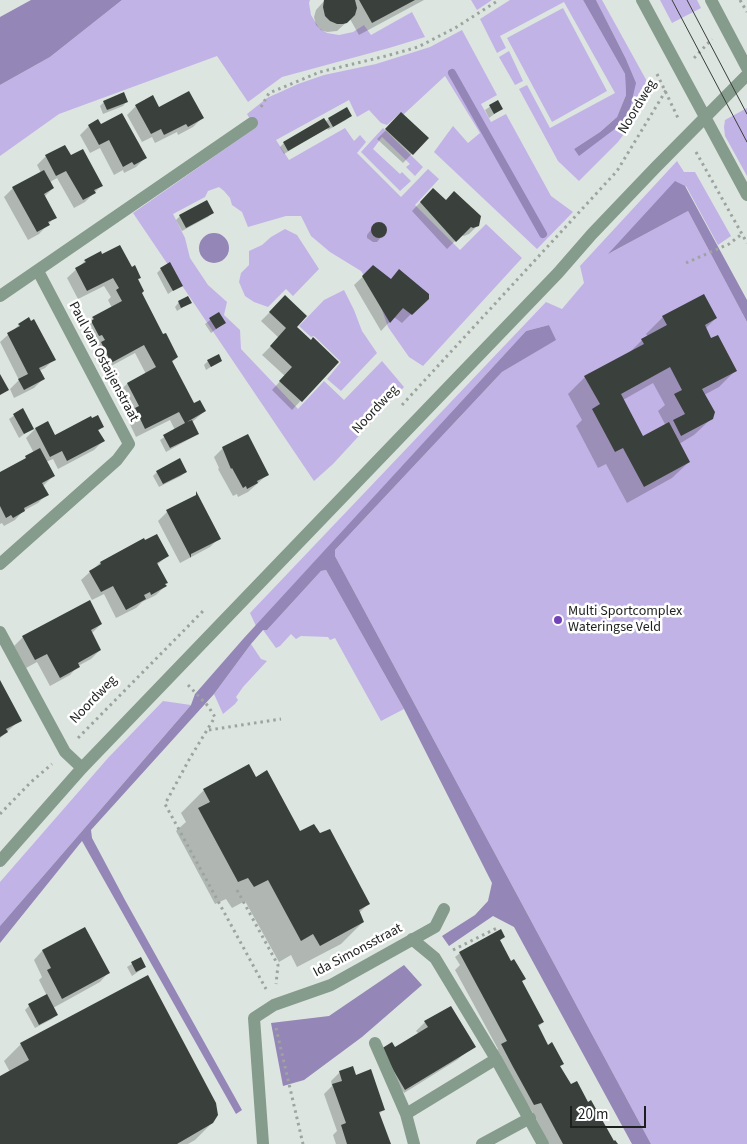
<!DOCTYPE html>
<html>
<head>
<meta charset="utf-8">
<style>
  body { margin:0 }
  #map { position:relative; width:747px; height:1144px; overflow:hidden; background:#dce5df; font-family:"Source Sans 3",sans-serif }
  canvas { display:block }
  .scale { position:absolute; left:570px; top:1106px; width:76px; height:22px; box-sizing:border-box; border:2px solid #1d201e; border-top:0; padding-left:6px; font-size:15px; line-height:18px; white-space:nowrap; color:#1d201e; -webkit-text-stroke:4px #fff; paint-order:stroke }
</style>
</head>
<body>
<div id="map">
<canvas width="747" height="1144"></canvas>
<div class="scale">20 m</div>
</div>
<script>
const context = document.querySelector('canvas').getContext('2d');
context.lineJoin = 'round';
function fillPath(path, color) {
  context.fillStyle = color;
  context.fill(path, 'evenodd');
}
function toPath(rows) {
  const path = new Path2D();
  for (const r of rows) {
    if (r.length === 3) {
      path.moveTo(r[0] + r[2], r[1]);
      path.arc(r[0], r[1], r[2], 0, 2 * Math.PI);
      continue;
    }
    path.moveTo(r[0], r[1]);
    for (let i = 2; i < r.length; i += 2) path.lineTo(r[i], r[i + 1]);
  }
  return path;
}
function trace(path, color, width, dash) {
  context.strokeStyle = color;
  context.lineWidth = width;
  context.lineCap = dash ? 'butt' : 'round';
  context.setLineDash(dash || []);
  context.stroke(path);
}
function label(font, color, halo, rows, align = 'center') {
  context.font = font + ' "Source Sans 3",sans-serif';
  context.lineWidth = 5;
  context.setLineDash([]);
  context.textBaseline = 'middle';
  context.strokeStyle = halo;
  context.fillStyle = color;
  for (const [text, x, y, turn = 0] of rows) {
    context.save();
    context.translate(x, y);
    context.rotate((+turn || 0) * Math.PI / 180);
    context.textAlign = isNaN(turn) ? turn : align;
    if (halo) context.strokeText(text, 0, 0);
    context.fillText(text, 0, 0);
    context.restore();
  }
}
const green = toPath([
  [122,0,310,0,309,3,311,15,319,28,327,33,339,35,353,32,364,25,371,35,412,12,425,37,389,48,282,77,248,102,217,56,59,114,0,156,0,85,50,57],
  [471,0,492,0,477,10],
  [510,0,583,0,625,74,626,95,617,117,600,132,574,149,579,155,630,109,625,57,596,0,602,0,649,85,645,101,632,123,618,142,579,181,558,161,519,89,527,85,550,128,615,93,564,2,500,36,506,48,497,53,480,19],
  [660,0,697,0,701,8,672,23],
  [563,8,607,91,552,122,507,38],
  [462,30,497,95,481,104,491,122,506,114,551,196,573,212,537,249,434,152,453,126,468,143,480,133,445,76,403,115,400,113,387,125,381,123,369,110,357,117,349,100,276,140,289,160,345,128,354,141,360,135,366,142,357,153,401,197,428,169,439,179,415,205,460,250,486,224,522,258,423,366,409,357,388,327,377,296,361,271,330,252,311,236,301,216,286,216,248,227,242,212,232,205,230,198,224,191,219,187,208,191,205,197,173,214,185,238,190,258,208,285,227,302,224,315,240,330,241,349,298,409,324,381,344,400,382,361,404,387,333,464,314,481,133,213,255,128,247,114,267,98,298,84,324,75,376,64,430,47],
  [509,51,523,81,515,85,499,57],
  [747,108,747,176,725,136,724,127,725,120],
  [383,128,423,167,415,176,406,167,410,164,382,137,373,149,400,174,402,172,411,181,400,191,361,152],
  [677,161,684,172,695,172,731,236,718,245,686,186,610,253,688,211,747,322,747,1144,651,1144,335,556,335,550,502,372,555,340,549,325,526,331,256,626,250,613,546,302,562,309,584,283,580,266],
  [285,229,297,235,319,269,293,296,286,289,268,307,254,302,245,296,239,282,241,273,249,265,249,251,262,245,271,237],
  [344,290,354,310,362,331,377,353,341,391,327,379,341,362,314,336,311,337,299,326,324,300],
  [326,570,404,709,381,721,335,638,330,640,328,637,301,636,296,639,291,634,280,646,276,648,263,630,267,630,321,571],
  [251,644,261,659,267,661,243,687,236,697,238,700,235,704,223,714,214,694],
  [163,701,191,705,0,926,0,882,108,758]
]);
const water = toPath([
  [31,0,122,0,50,57,0,85,0,17],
  [583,0,596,0,625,57,636,83,630,109,620,125,579,156,574,149,600,132,617,117,626,95,625,74],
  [675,181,685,186,747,300,747,322,688,211,608,254],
  [214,248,15],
  [549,325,556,340,502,372,335,550,335,556,651,1144,632,1144,514,927,493,916,449,946,442,936,475,915,488,901,492,883,404,709,326,570,321,571,267,630,263,630,251,644,214,694,91,830,92,838,125,900,242,1110,236,1114,82,841,0,943,0,926,191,705,195,694,244,638,526,331],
  [404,965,422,985,362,1037,304,1080,283,1086,271,1023,329,1016]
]);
const shadow = toPath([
  [325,0,424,0,359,35,350,19,337,31,327,32,321,30,316,25,314,17,316,10],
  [127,101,123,106,103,114,100,106,104,102],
  [497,102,501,109,489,118,485,110],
  [136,106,159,109,202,118,193,127,178,135,177,132,155,143,152,137,142,142,127,115],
  [402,114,427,138,403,163,377,139],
  [350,116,346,120,328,130,327,128,284,154,280,147,284,143,325,122,329,119],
  [89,126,101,126,145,158,136,167,124,173,123,170,114,175,100,148,90,153,80,135],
  [46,156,70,157,101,186,85,202,74,208,57,178,50,182,53,188,44,197,55,217,39,234,28,240,4,197,13,188,41,173,37,165],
  [433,189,445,201,478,225,469,234,464,236,461,235,447,249,412,211],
  [212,213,208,217,182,231,176,220,180,216],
  [380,224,383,225,386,231,377,242,373,242,367,238,367,235,373,227],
  [102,256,131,269,140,278,137,280,141,293,163,336,177,357,171,363,194,405,205,411,192,422,198,433,193,437,166,452,160,440,175,430,170,420,136,437,127,418,130,415,118,392,127,384,146,374,135,353,102,371,92,352,96,349,93,343,90,344,83,331,85,328,84,327,93,318,112,308,108,300,111,297,104,286,78,299,67,278,85,261],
  [373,267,390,280,427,298,402,323,394,317,381,331,354,285],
  [161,269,181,285,168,294,157,273],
  [285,297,295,327,337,362,292,410,272,390,285,376,262,355,279,338,261,321],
  [179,302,190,303,177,311,175,307],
  [218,314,220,326,211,333,205,324],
  [663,317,716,318,705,329,711,340,736,370,719,387,704,395,712,418,694,435,679,444,689,462,672,478,627,503,606,464,598,468,576,426,582,420,568,394,585,377,628,354,642,340,648,337,646,334],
  [653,383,665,405,658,411,666,426,643,438,623,400],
  [19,325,54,359,45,368,39,371,43,379,34,388,14,398,10,389,19,380,0,342],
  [208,361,220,361,206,370,204,365],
  [22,410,32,428,19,438,9,419],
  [47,423,54,437,102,427,98,431,103,441,94,450,58,469,53,459,46,462,53,476,43,486,47,494,38,503,23,511,15,520,4,526,2,523,0,524,0,473,21,462,34,453,26,438,35,429],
  [223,448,267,475,248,492,238,497,237,494,233,496,218,469,219,468,214,457],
  [157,472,186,472,181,476,159,487,153,476],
  [167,512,219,538,210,547,180,563,158,521],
  [167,556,157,565,165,586,156,595,142,602,136,608,116,618,104,594,92,600,81,580,100,563],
  [101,624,92,633,100,650,91,659,78,666,70,675,50,686,37,662,26,668,14,646,23,637],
  [0,683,20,720,0,738],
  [249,766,255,779,300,833,369,903,359,913,363,922,341,944,297,967,291,955,279,962,245,901,232,908,226,899,215,904,176,831,186,822,181,813,204,790],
  [84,929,108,973,100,982,53,1008,56,1015,52,1019,35,1028,25,1010,29,1006,47,996,39,980,42,977,34,960,42,951],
  [504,937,499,941,510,962,524,979,521,982,543,1022,538,1027,548,1046,563,1064,559,1067,570,1086,587,1104,614,1143,616,1144,549,1144,532,1111,493,1054,498,1049,455,970,460,965,455,957,460,953],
  [140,959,145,967,132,976,127,967],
  [425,1022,474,1046,457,1060,404,1093,403,1091,401,1093,377,1054,394,1049,419,1034,416,1031],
  [21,1044,212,1123,195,1140,188,1144,0,1144,0,1077,10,1072,4,1061],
  [340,1072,356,1077,384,1109,379,1114,389,1144,336,1144,333,1135,337,1131,324,1094,332,1086,331,1081]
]);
const stream = toPath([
  [452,73,543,234]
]);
const building = toPath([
  [324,0,355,0,357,8,355,15,347,23,343,24,337,24,330,21,325,16,323,7],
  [359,0,415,0,372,23],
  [189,91,204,118,188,127,186,124,164,135,161,129,151,134,135,105,153,95,159,107],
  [124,92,128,102,107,110,103,101],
  [498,100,503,109,494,114,489,105],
  [347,107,352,116,333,127,328,118],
  [401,112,429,138,413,155,385,129],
  [122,113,147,158,134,165,132,162,123,167,109,140,99,145,88,125,98,119,101,124],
  [324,118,330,127,288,151,283,142],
  [65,145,71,155,83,149,103,186,94,190,96,193,83,200,66,171,56,176,45,155],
  [44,170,54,188,44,194,57,218,48,222,50,225,37,232,12,187],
  [433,188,446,200,454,191,481,216,479,226,473,228,471,227,456,242,420,202],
  [207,200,214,213,186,228,179,215],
  [379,230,8],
  [120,245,132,267,135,265,141,278,138,279,144,291,142,293,163,334,166,333,178,357,172,361,194,403,200,400,206,411,187,422,192,420,199,434,170,448,163,435,185,423,179,412,145,429,135,408,139,406,127,383,156,367,144,345,111,363,101,342,105,340,102,335,99,336,91,321,94,319,92,317,122,301,116,290,119,288,113,278,87,291,75,268,86,262,84,260,101,251,102,254],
  [170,262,183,286,173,291,160,268],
  [373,265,391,279,399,269,429,294,429,299,412,315,403,308,390,323,362,276],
  [704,294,717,318,705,325,711,338,718,335,737,371,702,389,715,412,713,419,681,436,673,420,685,414,674,394,682,390,670,367,621,394,643,436,669,422,690,462,644,487,623,448,615,452,592,409,600,404,584,376,644,344,641,339,667,325,662,316],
  [285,295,307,316,297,327,311,340,313,337,339,362,302,402,279,381,292,367,270,346,286,328,269,312],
  [188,296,192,303,181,308,178,301],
  [219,312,226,323,216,329,209,318],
  [29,317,31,321,34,319,56,360,39,368,45,379,24,390,18,379,28,374,7,333,20,326,18,324],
  [219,354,222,361,211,367,207,360],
  [0,374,9,390,0,395],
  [23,408,34,429,24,434,13,414],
  [98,415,104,427,98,430,105,441,67,461,62,451,50,457,35,428,48,421,55,435,91,416,92,418],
  [248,434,269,475,257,481,258,483,247,489,246,486,243,488,232,468,231,469,222,447],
  [40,448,55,476,42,483,49,495,24,508,25,511,13,518,11,515,6,518,0,506,0,472,26,458,25,456],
  [180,458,187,472,163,484,156,471],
  [196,491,221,539,191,554,191,558,166,510,196,495],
  [157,534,169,556,157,563,168,583,165,584,167,586,151,595,150,592,144,595,146,599,126,610,113,586,101,592,89,571,101,564,100,562,144,538,145,540],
  [90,600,102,624,91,630,101,650,78,663,80,667,60,678,47,654,35,660,22,636],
  [0,680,22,721,6,729,8,732,0,737],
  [249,764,256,777,267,770,300,831,314,824,320,833,330,829,370,904,359,910,364,922,320,946,313,934,301,941,268,880,254,887,248,878,238,882,198,808,210,802,203,789],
  [85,927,110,973,62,999,47,970,51,968,42,950],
  [501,929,505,937,500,940,511,961,514,959,526,979,522,981,544,1022,538,1025,548,1045,552,1042,564,1064,560,1066,571,1084,577,1081,588,1102,591,1100,614,1141,615,1140,618,1144,563,1144,541,1103,534,1105,512,1065,501,1044,507,1041,459,952],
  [141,957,146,967,136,972,131,962],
  [148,975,216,1103,218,1115,213,1123,177,1144,0,1144,0,1076,29,1060,20,1043],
  [47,994,58,1015,39,1025,28,1004],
  [451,1006,476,1047,405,1090,381,1049,392,1042,395,1047,428,1027,424,1021],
  [353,1066,356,1075,371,1069,385,1110,379,1112,391,1144,347,1144,341,1125,346,1123,332,1084,342,1081,339,1071]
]);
const path = toPath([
  [740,0,747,12],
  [694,58,712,39],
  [657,74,678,118],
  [261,107,269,93,320,72,386,56,418,47,455,28,499,0],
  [696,152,747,243],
  [686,263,729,244,742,234],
  [402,405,617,171,668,87],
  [188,685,208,706,215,717,190,758,165,804,266,989],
  [209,730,281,719],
  [78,738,205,609],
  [0,814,31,782,52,764],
  [237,890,278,965,276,984],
  [453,950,497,928],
  [276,1028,303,1144]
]);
const minor = toPath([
  [0,296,252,123],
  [0,564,117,460,129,444,38,271],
  [0,632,65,752,82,768],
  [412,939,435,958,496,1059,543,1144],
  [375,1043,406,1114],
  [263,1144,254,1018,274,1005,331,985,435,927,444,909],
  [414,1144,406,1114,496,1059],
  [482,1144,530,1118]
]);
const tertiary = toPath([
  [642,0,747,195],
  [711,0,747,68],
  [0,861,82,768,558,273,592,234,656,167,747,75]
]);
const tram = toPath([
  [672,0,747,142],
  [687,0,747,114]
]);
const markers = [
  [558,620,5,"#7142ba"]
];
const streetNames = [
  ["Noordweg",638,107,-59],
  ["Paul van Ostaijenstraat",103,362,62],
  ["Noordweg",376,410,-47],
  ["Noordweg",94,700,-46],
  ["Ida Simonsstraat",358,951,-28]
];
const poiNames = [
  ["Multi Sportcomplex",568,612],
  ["Wateringse Veld",568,628]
];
fillPath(green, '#c2b3e7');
fillPath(water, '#9486b7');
fillPath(shadow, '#0003');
trace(stream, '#9486b7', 8);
fillPath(building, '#3a413c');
trace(path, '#9da49f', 3, [2.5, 4]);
trace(minor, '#859b8c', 12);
trace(tertiary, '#859b8c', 12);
trace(tram, '#3a3e3b', 1);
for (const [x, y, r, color] of markers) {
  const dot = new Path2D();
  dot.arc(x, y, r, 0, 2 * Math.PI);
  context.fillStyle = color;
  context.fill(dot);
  trace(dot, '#fff', 2);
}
label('14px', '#1d201e', '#fff', streetNames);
label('14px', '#1d201e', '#fff', poiNames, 'left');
</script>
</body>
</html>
